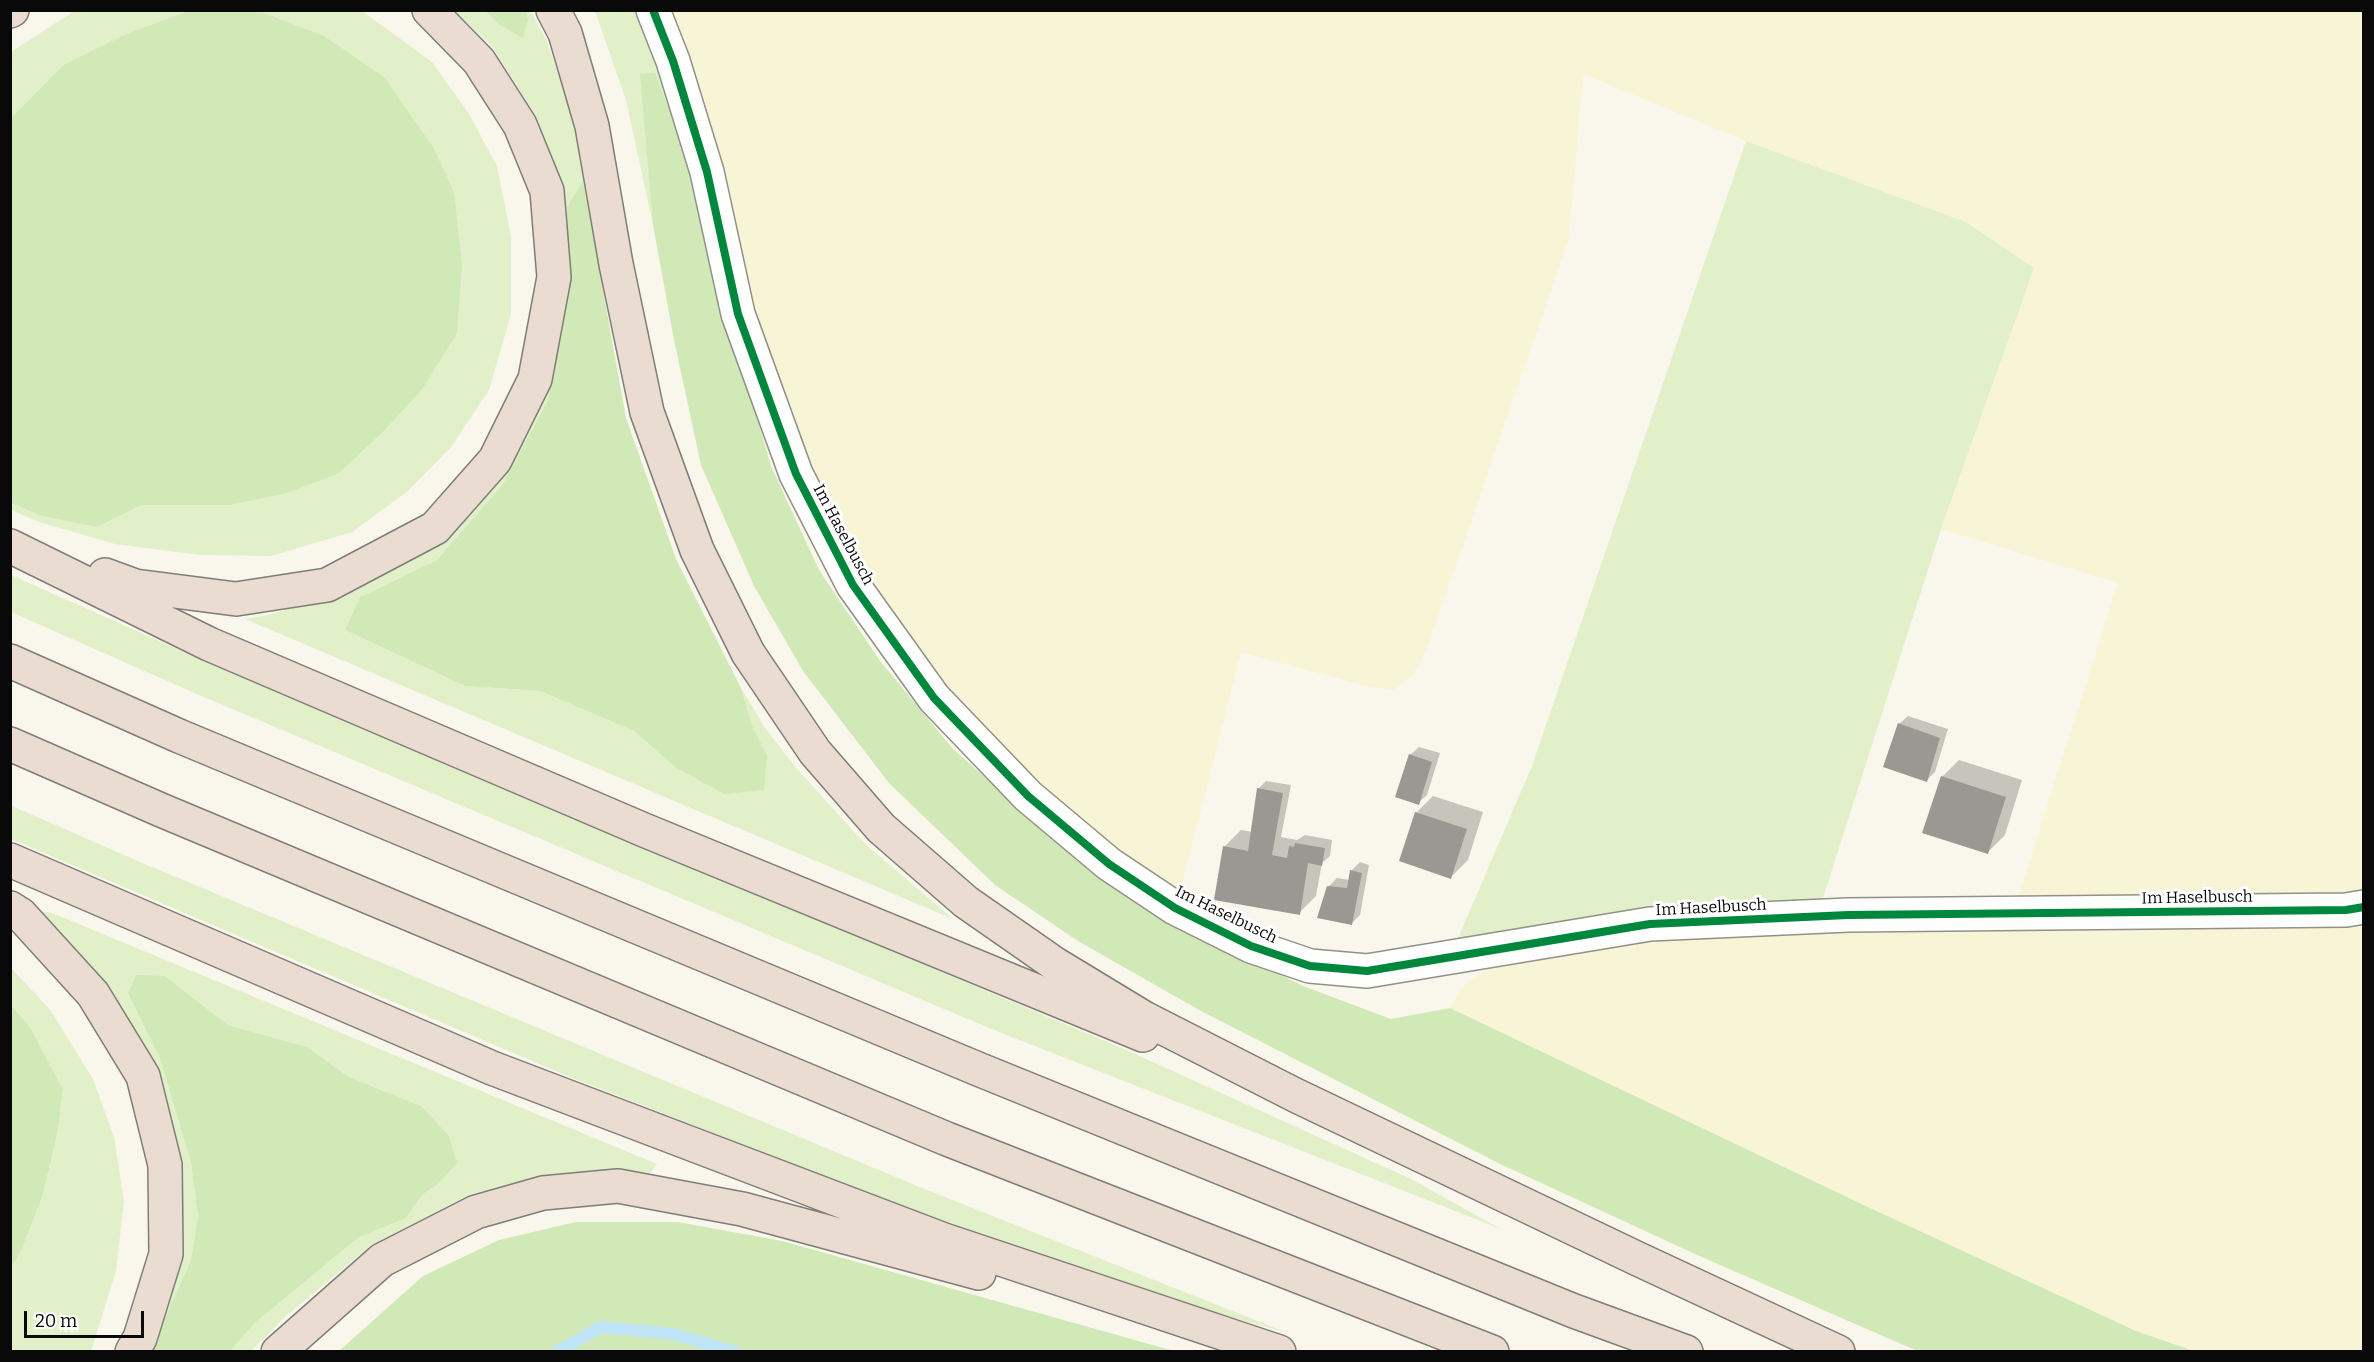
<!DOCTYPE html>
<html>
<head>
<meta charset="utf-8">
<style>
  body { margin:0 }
  #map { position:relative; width:2374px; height:1362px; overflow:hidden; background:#f9f6ec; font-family:Bitter,serif }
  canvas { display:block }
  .frame { position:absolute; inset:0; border:12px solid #090909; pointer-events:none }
  .scale { position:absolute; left:24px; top:1311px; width:120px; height:27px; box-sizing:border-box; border:3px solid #090909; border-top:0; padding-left:8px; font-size:18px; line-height:21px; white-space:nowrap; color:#090909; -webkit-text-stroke:4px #fff; paint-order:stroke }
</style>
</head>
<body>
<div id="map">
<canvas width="2374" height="1362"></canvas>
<div class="frame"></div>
<div class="scale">20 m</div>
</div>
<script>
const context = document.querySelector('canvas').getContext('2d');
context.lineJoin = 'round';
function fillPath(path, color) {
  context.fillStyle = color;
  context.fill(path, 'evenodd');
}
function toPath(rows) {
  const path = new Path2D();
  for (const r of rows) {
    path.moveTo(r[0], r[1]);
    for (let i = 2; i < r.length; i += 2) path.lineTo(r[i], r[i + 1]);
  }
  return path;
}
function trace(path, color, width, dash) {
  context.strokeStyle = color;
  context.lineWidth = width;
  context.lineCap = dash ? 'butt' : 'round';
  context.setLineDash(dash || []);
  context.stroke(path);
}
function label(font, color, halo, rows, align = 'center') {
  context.font = font + ' Bitter,serif';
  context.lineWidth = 6;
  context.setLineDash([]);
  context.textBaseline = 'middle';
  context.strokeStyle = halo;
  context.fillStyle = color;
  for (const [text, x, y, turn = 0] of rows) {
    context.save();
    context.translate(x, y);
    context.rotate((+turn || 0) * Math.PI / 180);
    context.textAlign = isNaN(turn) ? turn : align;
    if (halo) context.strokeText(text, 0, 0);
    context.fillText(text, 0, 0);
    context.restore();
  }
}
const farmland = toPath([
  [668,11,2363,11,2363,1351,2194,1351,2136,1331,1870,1208,1450,1008,1461,988,1488,968,1522,955,1650,932,2016,904,2118,583,1941,529,2034,268,1966,222,1746,141,1583,74,1569,238,1428,646,1412,676,1393,690,1370,687,1241,652,1180,892,1116,852,1033,786,940,688,861,576,806,465,750,308]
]);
const green = toPath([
  [76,10,188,11,126,34,63,65,11,118,11,52],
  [232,11,362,11,432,62,469,114,497,166,511,236,511,314,489,390,451,447,408,491,352,532,271,556,200,555,115,544,39,522,11,510,10,503,41,516,97,526,142,505,231,505,284,494,338,474,383,432,421,391,264,13],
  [455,11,485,11,498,24,528,19,526,11,531,11,547,42,577,129,583,180,567,207,536,116,492,46],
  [595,11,642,11,693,171,655,72,641,74,653,225,626,100],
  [1746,141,1966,222,2034,268,1941,529,1822,901,1456,943,1532,766],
  [566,307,548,400,503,484,437,560,360,597,345,630,465,686,540,691,634,731,675,767,767,755,752,725,741,688,765,728,798,770,865,844,953,919,245,619,268,615,354,591,434,543,540,399],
  [11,575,204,661,1124,1049,1411,1179,1501,1229,994,1030,192,692,11,612],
  [10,805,140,862,922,1188,1288,1333,1062,1269,565,1075,11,839],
  [36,912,48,912,57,915,657,1164,650,1173,621,1170,542,1177,470,1194,370,1246,285,1317,251,1351,230,1351,256,1322,358,1238,406,1218,422,1195,438,1184,421,1106,349,1077,307,1047,228,1025,165,976,128,995,160,1059,191,1163,198,1216,191,1260,150,1351,179,1164],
  [11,968,51,1011,93,1079,114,1137,124,1201,116,1271,91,1351,11,1351,11,1268,21,1251,43,1195,58,1130,63,1089,30,1027,11,1005]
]);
const forest = toPath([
  [232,10,264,13,324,36,384,77,433,147,454,192,462,265,457,333,421,391,383,432,338,474,284,494,231,505,142,505,97,527,41,516,11,503,11,118,63,65,126,34,188,11],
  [485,11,526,11,528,19,523,38,498,24],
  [655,72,693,171,730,324,771,466,819,570,880,661,953,749,1044,829,1157,912,1303,986,1391,1019,1450,1008,1870,1208,2136,1331,2194,1351,1921,1352,1908,1347,1695,1254,1498,1163,1201,1011,1078,941,995,885,889,783,803,671,754,586,701,465,674,340,653,225,640,74],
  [583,180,626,418,676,559,741,688,752,725,767,755,764,790,724,794,675,767,634,731,540,691,465,686,345,630,360,597,437,560,503,484,548,400,566,307,567,207],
  [136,975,165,976,228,1025,307,1047,349,1077,421,1106,449,1136,457,1163,438,1184,422,1195,406,1218,358,1238,256,1322,230,1351,150,1351,191,1260,198,1216,191,1163,160,1059,128,994],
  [11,1005,30,1027,63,1089,58,1130,43,1195,21,1251,11,1268],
  [576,1222,678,1222,782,1241,1174,1351,339,1351,423,1276,499,1240]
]);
const shadow = toPath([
  [1908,716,1948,729,1935,772,1927,780,1899,724],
  [1419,747,1440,753,1427,795,1418,803,1410,755],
  [1959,760,2022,780,2005,835,1988,852,1942,777],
  [1266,781,1291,785,1281,837,1297,840,1305,835,1332,840,1330,856,1322,863,1316,896,1299,913,1224,847,1241,830,1253,832,1258,789],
  [1433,796,1483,812,1468,860,1451,877,1416,813],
  [1360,862,1369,865,1360,915,1352,923,1328,887,1337,878,1350,880,1351,871]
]);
const stream = toPath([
  [556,1352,601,1327,673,1334,736,1352]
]);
const building = toPath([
  [1898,723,1940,738,1927,782,1883,767],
  [1409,754,1432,762,1419,805,1395,797],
  [1941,776,2006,797,1988,854,1922,833],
  [1257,788,1283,793,1272,855,1287,858,1289,846,1294,847,1295,843,1325,848,1322,866,1308,863,1300,915,1214,900,1223,846,1248,851],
  [1415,812,1467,829,1451,879,1399,861],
  [1350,870,1362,873,1352,925,1317,918,1327,886,1347,888]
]);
const minor = toPath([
  [653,10,673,61,707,172,738,314,796,474,853,585,934,698,1028,796,1109,864,1175,908,1251,946,1310,966,1367,971,1650,924,1848,915,2346,910,2364,907]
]);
const motorway = toPath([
  [553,10,565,33,592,126,616,264,647,412,697,550,748,653,815,752,881,828,966,902,1055,964,1144,1018,1295,1095,1638,1259,1838,1352],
  [10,11,12,10],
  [10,546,209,644,644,830,1143,1035],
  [105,575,135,586,236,599,327,585,435,528,495,460,535,379,554,277,547,191,520,125,479,61,429,10],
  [10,661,179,736,978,1069,1574,1311,1686,1352],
  [10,744,161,810,947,1139,1492,1352],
  [10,860,492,1068,944,1240,1279,1352],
  [10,908,21,915,93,994,143,1076,165,1165,166,1254,140,1338,132,1352],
  [278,1352,382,1260,476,1212,543,1193,618,1186,742,1209,979,1273]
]);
const cycleway = toPath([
  [653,10,673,61,707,172,738,314,796,474,853,585,934,698,1028,796,1109,864,1175,908,1251,946,1310,966,1367,971,1650,924,1848,915,2346,910,2364,907]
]);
const streetNames = [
  ["Im Haselbusch",843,535,62],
  ["Im Haselbusch",2197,898,-1],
  ["Im Haselbusch",1711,908,-3],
  ["Im Haselbusch",1226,915,26]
];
fillPath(farmland, '#f8f4d6');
fillPath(green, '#e1f0c9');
fillPath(forest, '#d1e9b7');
fillPath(shadow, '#0003');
trace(stream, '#bfe4f6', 12);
fillPath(building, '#9b9893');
trace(minor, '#91908b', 36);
trace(motorway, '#7e7d78', 36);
trace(minor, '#fefefc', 33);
trace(motorway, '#eadcd1', 33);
trace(cycleway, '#00873e', 8);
label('16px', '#090909', '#fff', streetNames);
</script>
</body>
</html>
